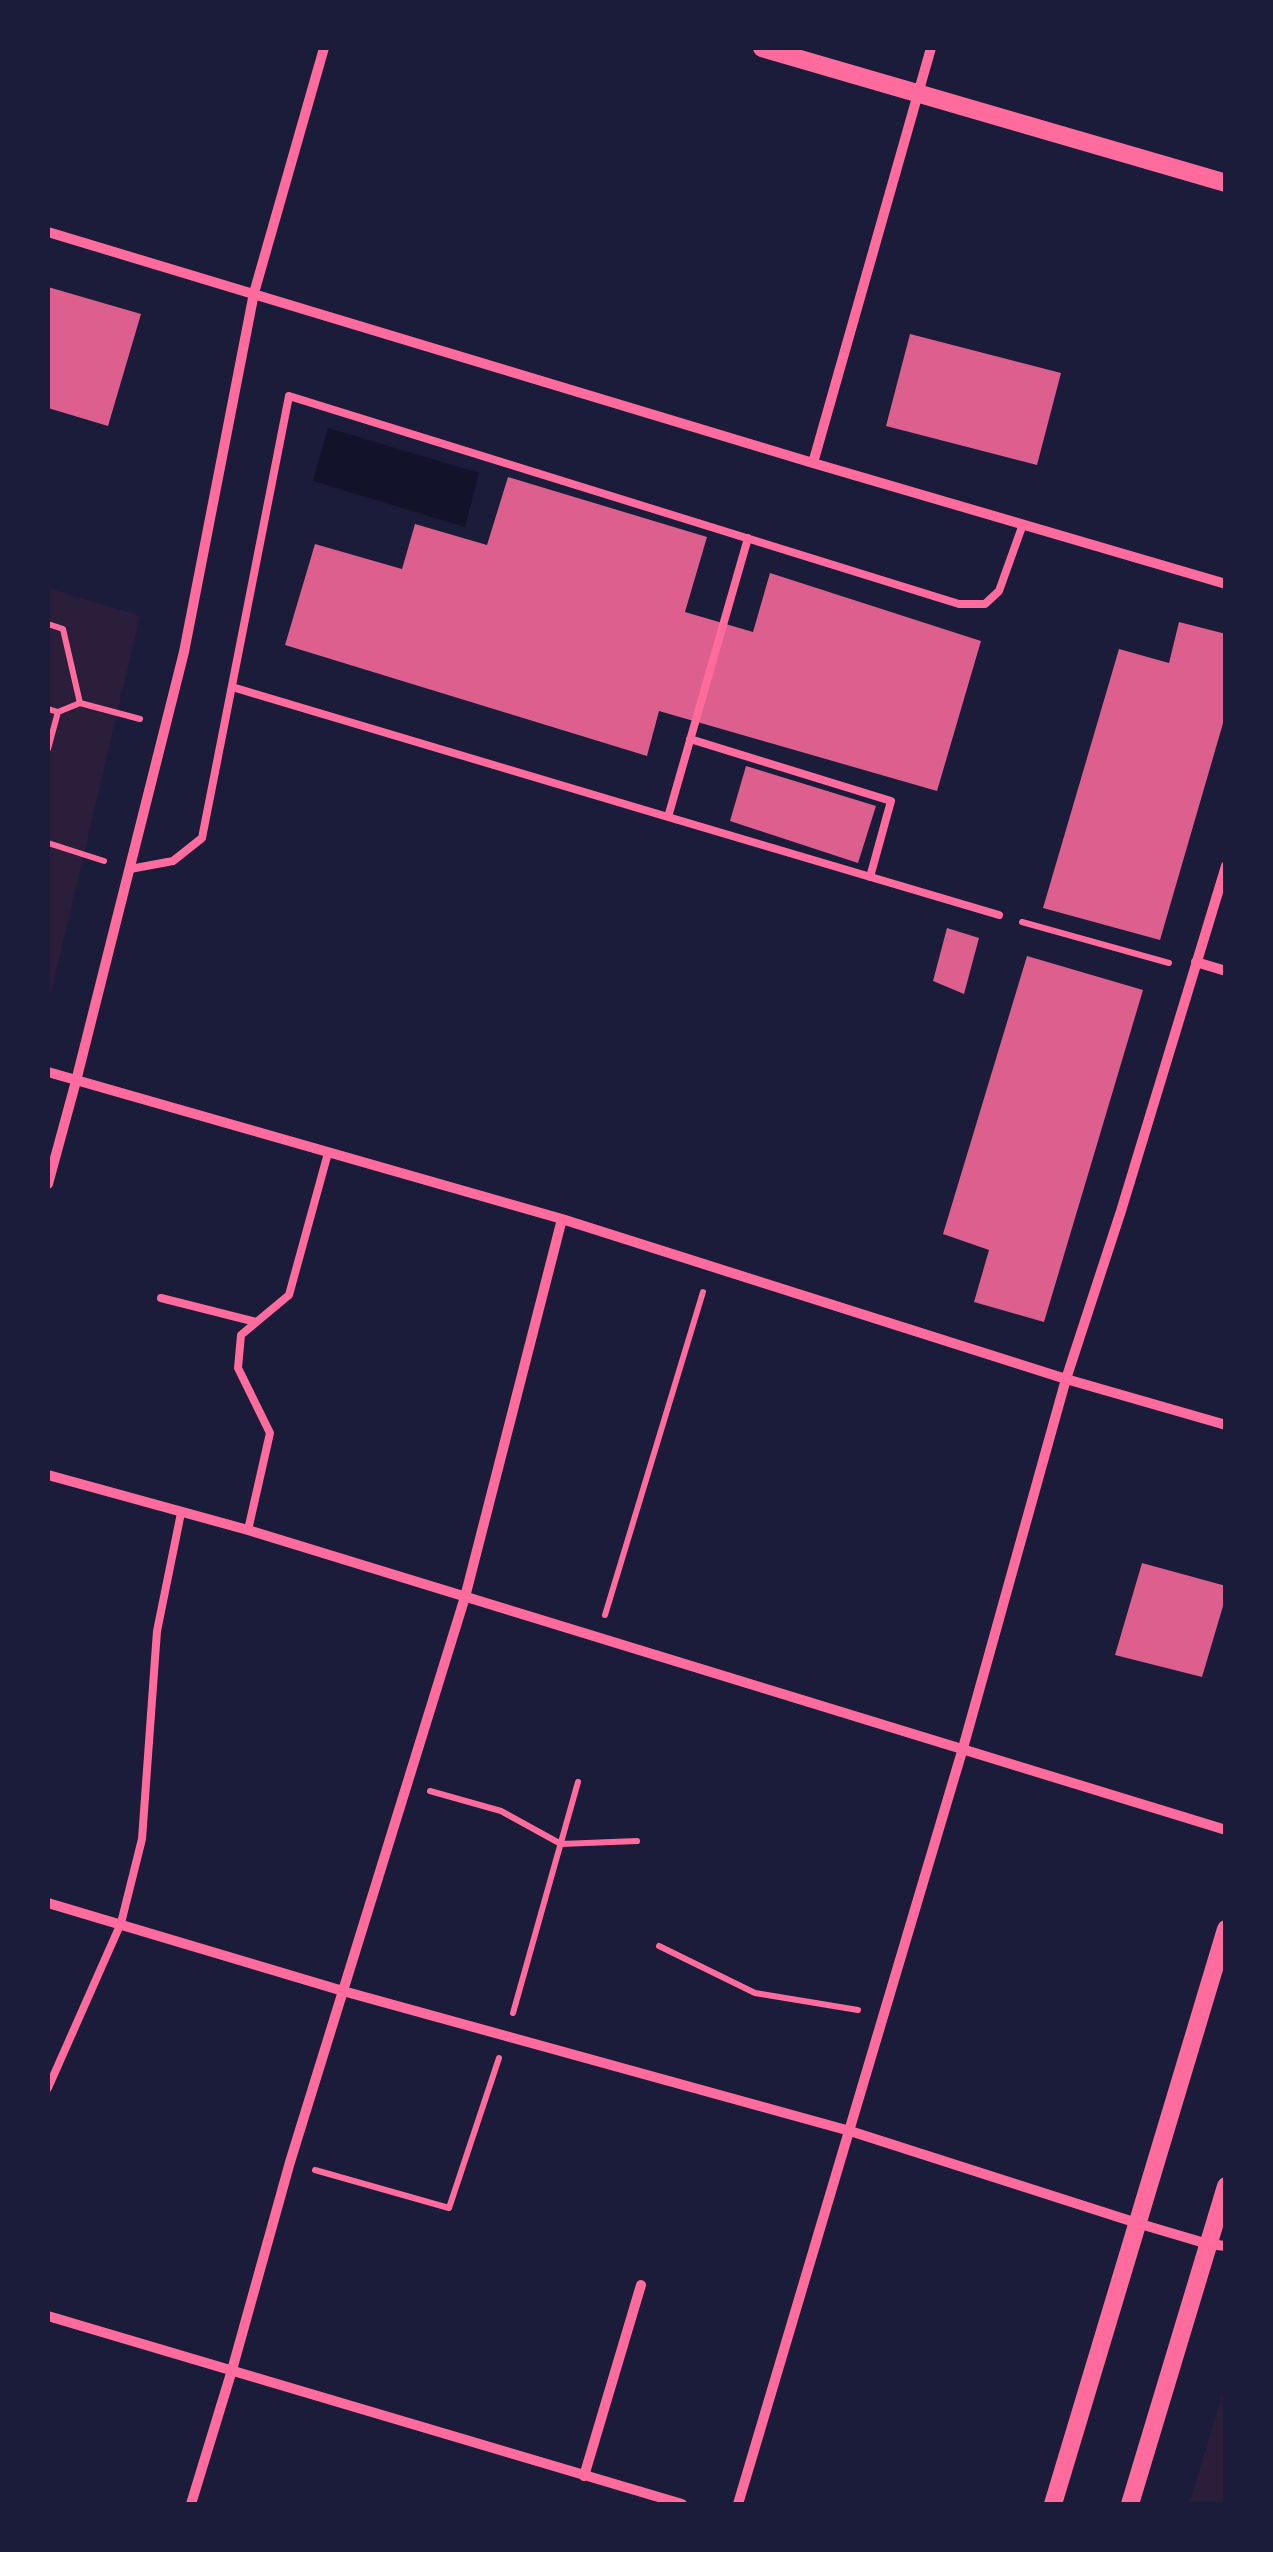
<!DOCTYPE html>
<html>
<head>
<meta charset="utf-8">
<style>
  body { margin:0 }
  #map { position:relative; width:1273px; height:2552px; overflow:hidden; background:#1b1b3a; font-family:"Noto Sans",sans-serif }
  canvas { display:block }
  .frame { position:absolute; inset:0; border:50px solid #1b1b3a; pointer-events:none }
</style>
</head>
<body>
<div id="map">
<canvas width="1273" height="2552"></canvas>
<div class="frame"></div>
</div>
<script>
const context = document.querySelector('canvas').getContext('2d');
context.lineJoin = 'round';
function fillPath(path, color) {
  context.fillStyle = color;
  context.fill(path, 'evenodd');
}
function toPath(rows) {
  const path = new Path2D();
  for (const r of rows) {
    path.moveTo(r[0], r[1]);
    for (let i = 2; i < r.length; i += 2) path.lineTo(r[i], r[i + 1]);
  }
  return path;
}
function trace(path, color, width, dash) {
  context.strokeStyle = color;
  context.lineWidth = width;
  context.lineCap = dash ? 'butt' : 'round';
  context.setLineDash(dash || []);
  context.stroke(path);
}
const green = toPath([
  [48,588,140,616,48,1006],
  [1225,2386,1225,2504,1189,2504]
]);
const water = toPath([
  [328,428,479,473,465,527,313,481]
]);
const building = toPath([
  [48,287,141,314,108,426,48,408],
  [910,334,1061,373,1037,465,886,426],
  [508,477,707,537,685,612,753,632,770,573,981,641,937,791,659,711,647,756,285,645,315,544,402,569,415,524,487,545],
  [1179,622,1226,634,1226,713,1160,940,1043,908,1119,649,1169,663],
  [746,766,876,806,858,863,730,821],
  [947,928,979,938,964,994,933,981],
  [1027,956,1143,990,1044,1322,974,1302,989,1250,943,1234],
  [1142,1563,1226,1586,1226,1596,1202,1677,1115,1655]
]);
const path = toPath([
  [48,624,63,629,80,703,58,712],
  [80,703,140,719],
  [48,709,58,712,48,749],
  [48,843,104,861],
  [1022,922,1169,963],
  [605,1615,703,1292],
  [430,1791,501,1811,561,1844,637,1841],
  [659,1946,755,1993,858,2010],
  [513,2013,578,1782],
  [315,2170,449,2208,499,2058]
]);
const service = toPath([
  [232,687,668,817,748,538],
  [690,739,891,801,870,877],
  [668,817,999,915],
  [130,869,173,861,202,838,289,396,959,604,985,604,999,591,1023,524],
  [161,1298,256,1322],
  [248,1530,270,1433,238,1368,241,1335,289,1295,328,1153],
  [48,2088,121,1923,142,1839,157,1631,181,1513]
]);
const minor = toPath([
  [48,232,813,463,1226,584],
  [813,463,931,48],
  [1196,962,1226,971],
  [48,1072,562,1219,1066,1379,1226,1425],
  [48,1184,76,1081,184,652,254,293,324,48],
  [48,1475,248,1530,1226,1830],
  [48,1903,343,1991,850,2131,1137,2223,1208,2244,1226,2246],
  [48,2316,682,2504],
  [584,2476,641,2285],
  [191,2504,232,2370,290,2162,465,1597,562,1219],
  [738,2504,963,1748,1066,1379,1121,1211,1226,866]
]);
const tertiary = toPath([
  [762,48,1226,183],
  [1053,2504,1226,1929],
  [1130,2504,1226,2186]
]);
fillPath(green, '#2a1e3b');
fillPath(water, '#12122b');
fillPath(building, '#dd5f8e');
trace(path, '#ff6b9d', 6);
trace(service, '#ff6b9d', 8);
trace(minor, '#ff6b9d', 10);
trace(tertiary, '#ff6b9d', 18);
</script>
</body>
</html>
